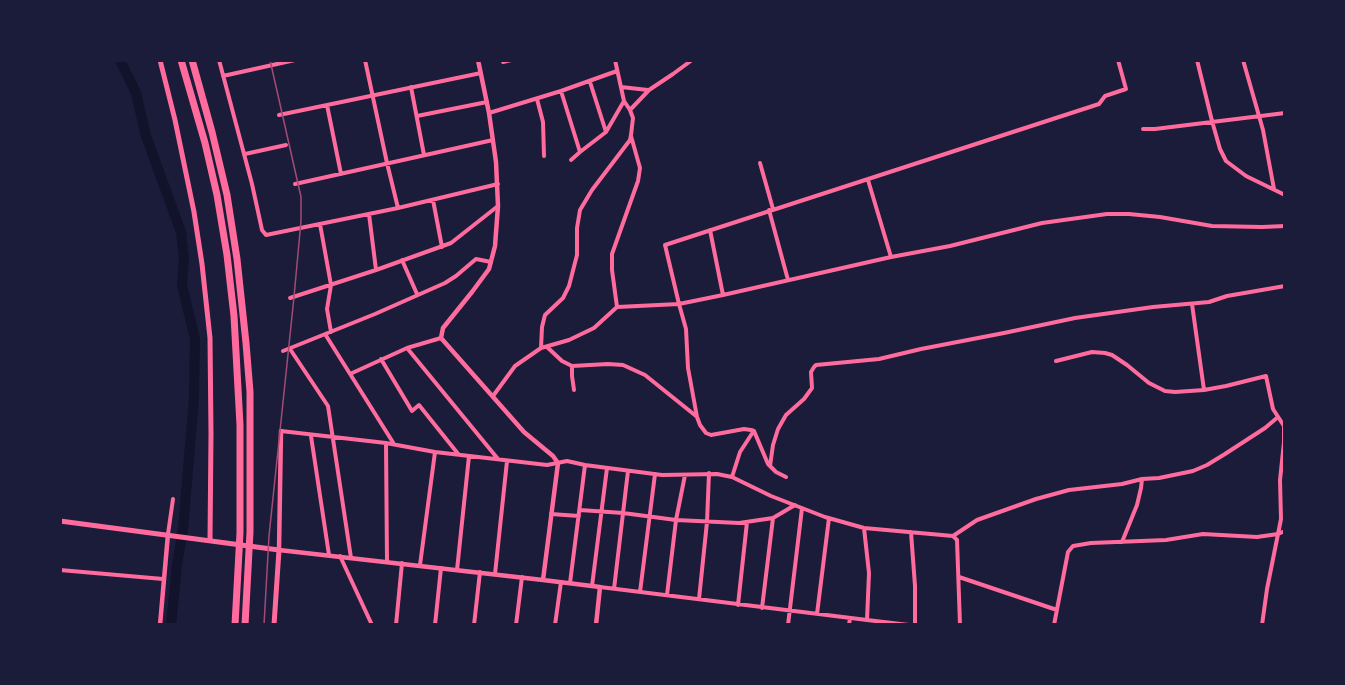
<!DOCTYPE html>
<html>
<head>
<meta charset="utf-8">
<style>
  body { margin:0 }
  #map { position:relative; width:1345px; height:685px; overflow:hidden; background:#1b1b3a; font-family:"Source Sans 3",sans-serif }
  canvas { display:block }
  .frame { position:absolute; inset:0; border:62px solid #1b1b3a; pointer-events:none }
</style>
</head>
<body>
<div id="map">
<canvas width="1345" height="685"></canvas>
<div class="frame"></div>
</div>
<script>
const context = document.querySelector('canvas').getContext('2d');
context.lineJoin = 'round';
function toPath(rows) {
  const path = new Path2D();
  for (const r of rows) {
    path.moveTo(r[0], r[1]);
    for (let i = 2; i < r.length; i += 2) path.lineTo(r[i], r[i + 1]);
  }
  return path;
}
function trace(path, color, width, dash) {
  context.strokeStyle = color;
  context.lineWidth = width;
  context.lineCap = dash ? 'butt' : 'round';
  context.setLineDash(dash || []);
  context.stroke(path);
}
const river = toPath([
  [120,60,136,93,146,136,181,232,184,258,182,285,195,339,194,397,183,529,177,565,171,625]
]);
const minor = toPath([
  [219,60,252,184,262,230,266,235,398,208,498,184],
  [365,60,387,163,398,208],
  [503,60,503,62,511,60],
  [1197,60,1212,121,1220,149,1226,161,1246,176,1285,195],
  [1243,60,1263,130,1274,189],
  [223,76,295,60],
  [590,82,606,132],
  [411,87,424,155],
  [621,87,648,90],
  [561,91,580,152],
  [537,99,543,122,544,156],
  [327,105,341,174],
  [630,110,649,90,673,74,692,60],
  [489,113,561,91,617,71],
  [279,115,481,73],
  [417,116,487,102],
  [1143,129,1155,129,1285,113],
  [245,154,286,145],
  [571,160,580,152,606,132,624,101],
  [760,163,773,209],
  [868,180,891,257],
  [295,184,493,140],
  [433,200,442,247],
  [769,210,788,280],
  [369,214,376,270],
  [320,224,331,285,327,309,331,332],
  [710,230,723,295],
  [402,260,417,294],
  [290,298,376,270,451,243,498,206],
  [1192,304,1204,390,1226,386,1266,376,1273,409,1284,426,1284,442,1280,480,1281,519,1267,589,1262,625],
  [617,307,612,270,612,254,638,181,640,168,631,136],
  [325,334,394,444],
  [547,347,562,361,572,366,608,364,623,365,645,375,696,416],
  [407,348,498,459],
  [541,348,542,327,545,315,563,298,569,286,577,255,577,228,580,210,592,190,630,140,631,135,633,118,630,110,624,101,615,60],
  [290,349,328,406,351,558],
  [283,351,375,314,445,283,456,276,476,259,491,262],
  [381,359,412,411,419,405,459,455],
  [1056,361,1092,352,1105,353,1112,355,1127,365,1149,383,1165,391,1175,392,1204,390],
  [572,366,572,376,574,390],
  [350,374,407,348,441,338],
  [493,396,515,366,541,348,569,340,594,328,617,307,679,304,723,295,891,257,950,246,1042,223,1107,214,1129,214,1160,217,1212,226,1262,227,1285,226],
  [281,431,386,443,435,452,547,465,567,461,585,465,662,475,717,474,732,477,771,496,825,517,864,528,953,536,957,540,960,625],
  [311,436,329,555],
  [386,443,387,562],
  [770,466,773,445,778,429,786,415,804,399,812,388,811,372,814,367,816,365,879,359,921,349,1004,333,1075,318,1153,307,1209,302,1227,296,1285,286],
  [732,477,740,452,753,432],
  [786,477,776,472,768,464,754,431,751,430,744,429,711,435,706,433,700,425,697,417,688,368,686,329,679,304,665,245,1099,104,1105,96,1126,89,1118,60],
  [580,510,623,513,676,520,739,523,773,518,795,505],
  [551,514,579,516],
  [864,528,869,573,867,620,909,625],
  [911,532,915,586,915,625],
  [168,534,173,499],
  [953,536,977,520,1036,499,1069,490,1122,484,1142,479,1159,478,1193,471,1207,465,1225,454,1265,428,1278,417],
  [1122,542,1137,505,1141,488,1142,479],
  [340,556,372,625],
  [420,565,435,452],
  [60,570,163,579],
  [457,570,469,456],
  [495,574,507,461],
  [959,577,1057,610],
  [570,583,585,465],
  [592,586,607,468],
  [600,587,867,620],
  [614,589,628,471],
  [640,592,655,474],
  [667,595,676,520,685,475],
  [699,599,707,522,709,473],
  [738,605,747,522],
  [762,608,773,518],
  [817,614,829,518],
  [396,625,402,563],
  [435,625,441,568],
  [474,625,480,572],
  [516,625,522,577],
  [555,625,561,582],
  [788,625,802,508],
  [849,625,850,618],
  [1054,625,1068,552,1073,546,1091,543,1166,540,1203,534,1257,537,1278,534,1285,531]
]);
const tertiary = toPath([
  [478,60,489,113,496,162,498,206,495,246,489,269,472,292,443,328,441,338,524,432,553,456,558,463,543,580],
  [281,431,279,550,543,580,600,587,596,625],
  [160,625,168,534]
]);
const secondary = toPath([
  [60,521,279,550,274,625]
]);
const primary = toPath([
  [160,60,175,120,194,212,202,264,210,338,211,434,210,540]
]);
const motorway = toPath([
  [181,60,205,143,217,195,227,255,234,316,240,425,240,533,235,625],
  [192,60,212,132,227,195,237,259,246,343,250,392,250,532,245,625]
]);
const tram = toPath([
  [264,625,269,536,294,297,301,221,301,197,270,60]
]);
trace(river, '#12122b', 10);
trace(minor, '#ff6b9d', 4);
trace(tertiary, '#ff6b9d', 4.5);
trace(secondary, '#ff6b9d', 5);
trace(primary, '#ff6b9d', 5);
trace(motorway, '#ff6b9d', 7);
trace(tram, '#a44b75', 1.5);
</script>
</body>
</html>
